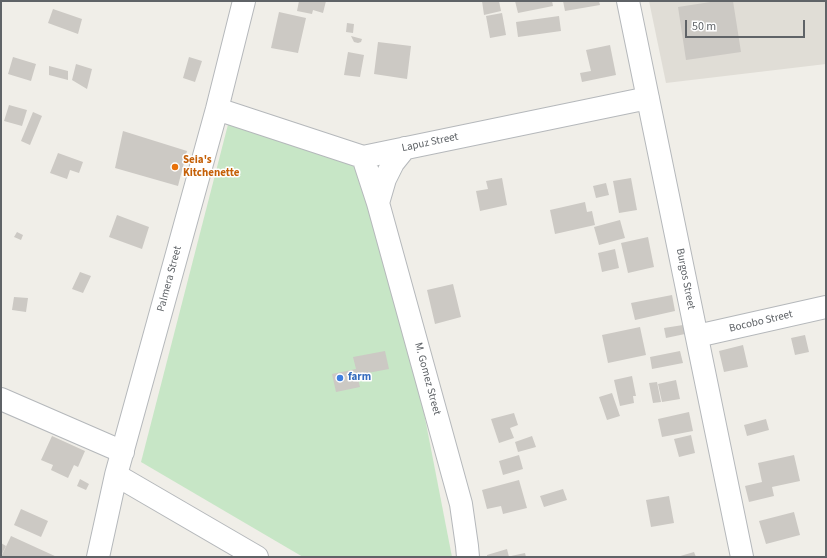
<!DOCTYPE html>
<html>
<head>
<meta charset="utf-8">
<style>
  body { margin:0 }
  #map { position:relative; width:827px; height:558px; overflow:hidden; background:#f0eee8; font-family:"Source Sans 3",sans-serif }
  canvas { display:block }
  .frame { position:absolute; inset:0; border:2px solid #5f6367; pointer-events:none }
  .scale { position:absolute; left:685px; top:20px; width:120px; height:18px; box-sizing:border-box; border:2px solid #5f6367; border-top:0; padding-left:5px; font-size:12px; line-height:14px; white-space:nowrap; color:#5f6367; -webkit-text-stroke:3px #fff; paint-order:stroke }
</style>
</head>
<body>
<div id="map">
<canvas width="827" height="558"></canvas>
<div class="frame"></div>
<div class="scale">50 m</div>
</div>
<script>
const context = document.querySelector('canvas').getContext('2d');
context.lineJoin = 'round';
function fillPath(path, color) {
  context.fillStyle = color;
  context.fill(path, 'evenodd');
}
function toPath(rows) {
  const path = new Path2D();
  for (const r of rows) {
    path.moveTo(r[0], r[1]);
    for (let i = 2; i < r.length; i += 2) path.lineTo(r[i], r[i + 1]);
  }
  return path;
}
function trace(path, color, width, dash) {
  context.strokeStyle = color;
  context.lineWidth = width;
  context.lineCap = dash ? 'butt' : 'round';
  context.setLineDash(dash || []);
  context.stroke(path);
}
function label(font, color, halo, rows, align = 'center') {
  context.font = font + ' "Source Sans 3",sans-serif';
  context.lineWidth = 3;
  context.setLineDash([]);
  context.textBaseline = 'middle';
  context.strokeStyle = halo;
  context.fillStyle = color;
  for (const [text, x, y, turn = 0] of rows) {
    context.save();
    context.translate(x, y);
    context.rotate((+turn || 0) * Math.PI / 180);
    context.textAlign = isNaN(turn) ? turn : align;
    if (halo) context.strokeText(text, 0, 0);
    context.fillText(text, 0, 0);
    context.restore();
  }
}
const education = toPath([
  [649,1,826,1,826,64,666,83]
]);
const green = toPath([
  [232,109,313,137,367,176,411,346,452,557,303,557,141,462]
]);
const building = toPath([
  [299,1,326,1,323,13,313,10,312,14,297,11],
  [482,1,499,1,501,11,484,15],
  [515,1,552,1,553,6,518,13],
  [563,1,599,1,600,5,565,11],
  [717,1,733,1,741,52,686,60,678,7],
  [53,9,82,19,78,34,48,23],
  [279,12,306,18,298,53,271,48],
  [502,13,506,35,490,38,486,16],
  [559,16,561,31,518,37,516,22],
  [347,23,354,24,353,33,346,32],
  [351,36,362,39,361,42,358,43,354,42],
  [378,42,411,46,407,79,374,74],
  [610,45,616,75,582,82,580,73,591,71,586,50],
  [348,52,364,55,360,77,344,75],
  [13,57,36,64,31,81,8,74],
  [189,57,202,61,195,82,183,78],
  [76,64,92,69,87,89,72,80],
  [49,66,68,71,68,80,49,75],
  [9,105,27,110,22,126,4,121],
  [33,112,42,116,30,145,21,141],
  [123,131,187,151,178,186,115,168],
  [58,153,83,162,79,173,70,170,67,179,50,173],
  [502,178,507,205,480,211,476,191,488,189,486,181],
  [631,178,637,210,619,213,613,181],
  [606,183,609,195,596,198,593,186],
  [585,202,587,212,592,211,595,225,555,234,550,210],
  [117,215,149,227,142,249,109,237],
  [620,220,625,238,599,245,594,227],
  [17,232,23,235,21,240,14,237],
  [648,237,654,267,628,273,621,243],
  [615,249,619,268,602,272,598,253],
  [80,272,91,276,83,293,72,289],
  [453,284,461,317,435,324,427,290],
  [672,295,675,311,635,320,631,303],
  [14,297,28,298,26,312,12,310],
  [683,325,685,334,666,338,664,328],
  [640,327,646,355,608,363,602,335],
  [805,335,809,352,795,355,791,338],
  [743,345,748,367,724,372,719,351],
  [385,351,389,369,357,375,360,387,336,392,332,374,356,369,353,357],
  [680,351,683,363,652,369,650,357],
  [632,376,636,396,633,396,634,403,620,406,614,380],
  [676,380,680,399,662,402,658,384],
  [657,382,661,402,653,403,649,383],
  [612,393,620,416,607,420,599,397],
  [689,412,693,431,662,437,658,419],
  [514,413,518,425,510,428,514,438,499,443,491,419],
  [766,419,769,430,747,436,744,425],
  [691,435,695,453,679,457,674,439],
  [52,436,85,451,78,467,74,465,68,478,51,470,53,465,41,460],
  [532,436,536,447,518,452,515,442],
  [519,455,523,469,503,475,499,461],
  [794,455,800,481,772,487,774,496,749,502,745,486,762,482,758,463],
  [80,479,89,484,86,490,77,486],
  [519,480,527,508,503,514,501,506,487,509,482,490],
  [563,489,567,500,544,507,540,496],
  [669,496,674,523,651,527,646,500],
  [21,509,48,521,41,537,14,525],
  [794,512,800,535,766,544,759,521],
  [11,536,57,557,1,557],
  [1,543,6,546,1,556],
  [507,549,509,557,487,557,487,555],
  [694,552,696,557,677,557],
  [525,553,526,557,511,557,511,556]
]);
const minor = toPath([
  [628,1,742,557],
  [217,109,363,157,648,98],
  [363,157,378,203,461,504,467,546,468,557],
  [378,203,385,179,393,163,405,148],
  [697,336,826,307],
  [1,399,123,452],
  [116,475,257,557],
  [98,557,116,475,217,109,244,1]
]);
const markers = [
  [175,167,4,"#e8710a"],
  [340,378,4,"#3f7fe0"]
];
const streetNames = [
  ["Lapuz Street",430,143,-12],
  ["Palmera Street",170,279,-75],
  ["Burgos Street",685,279,79],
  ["Bocobo Street",761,322,-13],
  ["M. Gomez Street",427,379,75]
];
const foodNames = [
  ["Seia's",183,161],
  ["Kitchenette",183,174]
];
const shopNames = [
  ["farm",348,378]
];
fillPath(education, '#e0ddd6');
fillPath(green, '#c7e6c6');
fillPath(building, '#ccc9c4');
trace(minor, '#b5b8bb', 24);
trace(minor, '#fff', 22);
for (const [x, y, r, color] of markers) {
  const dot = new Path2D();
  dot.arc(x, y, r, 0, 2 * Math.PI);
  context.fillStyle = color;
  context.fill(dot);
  trace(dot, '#fff', 1.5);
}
label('11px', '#5f6367', '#fff', streetNames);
label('bold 11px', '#c56008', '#fff', foodNames, 'left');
label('bold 11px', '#366cbe', '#fff', shopNames, 'left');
</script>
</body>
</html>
